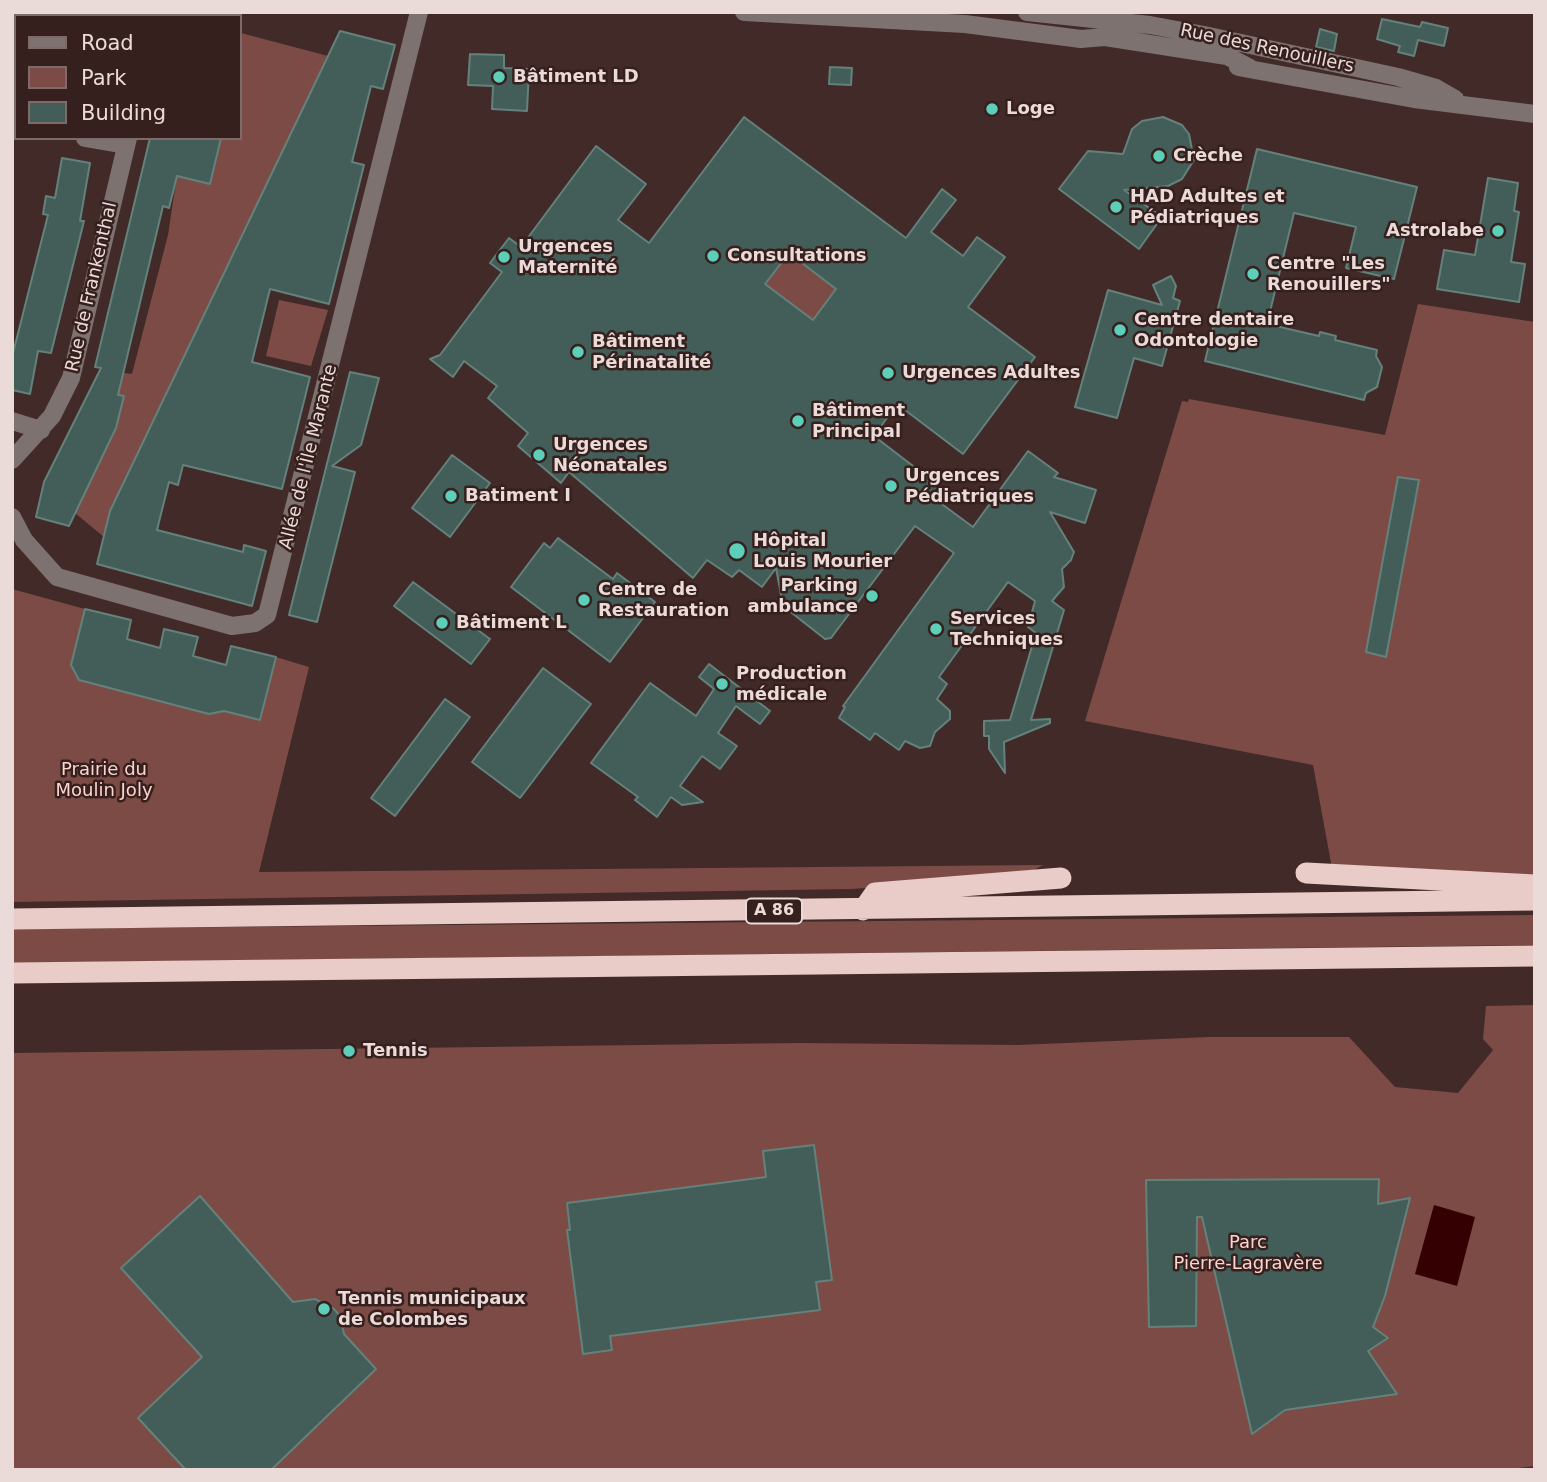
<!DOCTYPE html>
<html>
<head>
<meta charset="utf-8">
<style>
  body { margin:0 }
  #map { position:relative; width:1547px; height:1482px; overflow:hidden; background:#412a28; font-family:"DejaVu Sans",sans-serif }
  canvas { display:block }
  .frame { position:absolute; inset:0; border:14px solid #eadad8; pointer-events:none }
  .legend { position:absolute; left:14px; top:14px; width:228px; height:126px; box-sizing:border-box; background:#36201e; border:2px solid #7e6a68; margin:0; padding:9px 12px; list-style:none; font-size:21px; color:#eadad8 }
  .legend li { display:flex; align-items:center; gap:14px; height:35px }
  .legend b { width:35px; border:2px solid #7e6a68 }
</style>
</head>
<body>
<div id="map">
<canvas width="1547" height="1482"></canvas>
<div class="frame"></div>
<ul class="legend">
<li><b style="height:9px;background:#7e7270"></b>Road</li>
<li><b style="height:19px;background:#7d4b46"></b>Park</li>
<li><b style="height:19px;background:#435e58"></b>Building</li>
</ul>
</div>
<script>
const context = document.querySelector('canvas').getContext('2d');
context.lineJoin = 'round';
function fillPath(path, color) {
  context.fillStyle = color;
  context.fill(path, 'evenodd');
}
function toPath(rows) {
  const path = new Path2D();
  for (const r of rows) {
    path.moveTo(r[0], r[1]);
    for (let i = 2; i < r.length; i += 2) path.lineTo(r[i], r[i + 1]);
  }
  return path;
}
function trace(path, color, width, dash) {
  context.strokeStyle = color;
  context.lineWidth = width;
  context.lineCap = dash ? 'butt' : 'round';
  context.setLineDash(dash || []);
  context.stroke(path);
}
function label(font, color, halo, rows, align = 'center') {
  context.font = font + ' "DejaVu Sans",sans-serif';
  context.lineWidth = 5;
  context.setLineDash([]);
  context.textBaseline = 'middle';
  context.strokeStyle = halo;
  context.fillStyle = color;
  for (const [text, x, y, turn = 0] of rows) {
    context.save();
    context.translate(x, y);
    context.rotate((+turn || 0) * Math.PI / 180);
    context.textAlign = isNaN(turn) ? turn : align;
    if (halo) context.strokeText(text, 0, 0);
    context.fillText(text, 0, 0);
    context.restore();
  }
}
const green = toPath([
  [241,33,328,56,215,419,104,537,75,513,116,428,124,396,104,391,109,371,132,374,168,235,177,175,210,184,221,138,240,138],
  [789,253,836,289,813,320,765,284],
  [279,300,328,310,311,366,266,356],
  [1418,304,1535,322,1535,876,1332,868,1313,765,1085,721,1182,401,1188,402,1189,399,1385,435],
  [12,589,85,609,72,662,80,680,209,714,224,711,260,720,276,657,309,667,259,872,1043,865,1021,877,851,889,12,902],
  [1535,915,1535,945,12,963,13,929],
  [1535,1005,1535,1466,1502,1470,12,1470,12,1053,800,1043,1018,1045,1210,1037,1349,1037,1395,1087,1458,1093,1493,1050,1483,1039,1486,1006]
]);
const water = toPath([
  [1434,1205,1475,1217,1457,1286,1415,1274]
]);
const building = toPath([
  [1382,19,1420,27,1422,22,1448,28,1444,46,1418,40,1414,56,1398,52,1400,46,1377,39,1382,19],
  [1320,29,1337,34,1334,51,1316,47,1320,29],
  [340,31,395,45,383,89,371,86,352,162,364,165,329,304,270,289,252,362,310,377,282,489,183,465,178,485,169,482,157,530,243,552,244,545,266,551,252,606,97,564,110,511,340,31],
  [470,54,504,55,504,68,529,69,527,111,492,109,493,86,468,85,470,54],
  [830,67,852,68,851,85,829,84,830,67],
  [744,117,906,238,942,189,956,200,931,232,963,256,977,237,1005,257,968,307,1035,357,963,454,897,404,874,436,943,489,935,499,973,527,1028,451,1058,473,1054,477,1096,490,1085,523,1050,512,1074,552,1071,560,1062,569,1064,587,1052,601,1064,610,1031,720,1050,719,1050,723,1004,742,1005,773,989,749,989,736,984,736,984,721,1010,720,1036,633,1028,627,1035,601,1008,582,939,677,947,684,937,699,950,711,950,719,935,732,930,746,920,748,905,741,899,750,875,733,870,740,839,718,845,707,843,706,954,553,915,526,831,638,825,639,783,606,776,568,762,587,739,570,732,577,707,560,693,578,569,472,561,483,518,446,528,433,488,398,497,386,464,361,453,377,430,359,440,355,502,272,490,263,509,238,521,247,596,146,646,184,618,220,649,243,744,117],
  [789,253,836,289,813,320,765,284,789,253],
  [1163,117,1182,125,1189,134,1194,160,1182,179,1168,186,1124,190,1162,217,1139,249,1059,189,1088,151,1123,154,1132,129,1142,121,1163,117],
  [150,138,221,138,210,184,177,176,169,208,163,206,118,395,124,396,116,428,69,526,36,517,44,482,101,368,95,367,150,138],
  [1257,149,1417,187,1394,279,1346,268,1356,227,1294,213,1267,324,1319,336,1320,332,1336,336,1335,340,1377,350,1376,356,1382,367,1377,387,1366,393,1364,400,1205,361,1257,149],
  [62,158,90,163,80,221,84,221,51,353,38,351,30,394,12,390,12,357,48,215,43,214,46,196,55,198,62,158],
  [1488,178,1518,183,1514,211,1519,212,1511,262,1525,264,1519,302,1437,289,1444,250,1475,255,1488,178],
  [1171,276,1176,286,1173,298,1180,301,1162,366,1134,358,1117,418,1075,407,1108,290,1162,305,1153,285,1171,276],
  [350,372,379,378,361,445,332,466,355,472,317,622,289,615,350,372],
  [452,455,490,483,450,537,412,508,452,455],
  [1398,477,1419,480,1386,657,1366,652,1398,477],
  [558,538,613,579,617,573,655,602,610,662,511,587,544,543,550,548,558,538],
  [413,582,490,639,471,664,394,606,413,582],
  [85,609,131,620,127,639,160,648,164,629,198,637,193,656,226,665,231,646,276,657,260,720,224,711,209,714,79,680,71,665,85,609],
  [709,664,770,711,760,724,736,706,718,733,737,746,720,769,702,756,680,786,703,802,682,805,671,797,657,817,635,800,638,797,591,763,650,683,696,716,714,689,699,677,709,664],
  [543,668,591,704,520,798,472,762,543,668],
  [445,699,470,717,395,816,371,798,445,699],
  [814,1145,832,1280,816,1282,820,1310,610,1336,612,1350,583,1354,567,1230,570,1230,567,1203,766,1177,763,1151,814,1145],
  [1379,1179,1378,1204,1410,1198,1385,1296,1373,1327,1388,1338,1368,1351,1397,1394,1285,1410,1252,1434,1202,1217,1197,1217,1196,1326,1149,1327,1146,1180,1379,1179],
  [200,1196,293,1302,315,1299,334,1309,340,1316,344,1334,376,1369,271,1470,186,1470,138,1418,202,1357,121,1268,200,1196]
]);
const minor = toPath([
  [744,12,965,24,1081,39,1105,37,1227,56,1250,68],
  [1027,12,1150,25,1204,35,1398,77,1436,88,1455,99],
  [156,16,157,12],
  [1238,67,1414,99,1535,114],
  [12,125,16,126],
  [85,138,126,145],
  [12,421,41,430],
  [12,460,52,416,71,378,128,138],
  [12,517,24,540,57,577,232,626,255,623,267,615,419,12]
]);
const highway = toPath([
  [1306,873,1535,885],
  [863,910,875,893,1061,878],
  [12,919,1535,900],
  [12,973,1535,956]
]);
const markers = [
  [499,77,7,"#5cceba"],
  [992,109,7,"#5cceba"],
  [1159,156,7,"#5cceba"],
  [1116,207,7,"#5cceba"],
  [1498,231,7,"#5cceba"],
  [713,256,7,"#5cceba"],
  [504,257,7,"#5cceba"],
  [1253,274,7,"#5cceba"],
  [1120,330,7,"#5cceba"],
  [578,352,7,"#5cceba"],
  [888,373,7,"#5cceba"],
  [798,421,7,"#5cceba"],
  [539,455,7,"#5cceba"],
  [891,486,7,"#5cceba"],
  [451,496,7,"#5cceba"],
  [737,551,9,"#5cceba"],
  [872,596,7,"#5cceba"],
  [584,600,7,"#5cceba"],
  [442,623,7,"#5cceba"],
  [936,629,7,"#5cceba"],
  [722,684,7,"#5cceba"],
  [349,1051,7,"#5cceba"],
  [324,1309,7,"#5cceba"]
];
const shields = [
  [774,911,56]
];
const shieldNames = [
  ["A 86",774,911]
];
const streetNames = [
  ["Rue des Renouillers",1267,49,12],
  ["Rue de Frankenthal",92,287,-77],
  ["Allée de l'Île Marante",309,457,-76]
];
const poiNames = [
  ["Bâtiment LD",513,77],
  ["Loge",1006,109],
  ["Crèche",1173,156],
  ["HAD Adultes et",1130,197],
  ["Pédiatriques",1130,218],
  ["Astrolabe",1484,231,"right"],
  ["Urgences",518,247],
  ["Maternité",518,268],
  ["Consultations",727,256],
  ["Centre \"Les",1267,264],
  ["Renouillers\"",1267,285],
  ["Centre dentaire",1134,320],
  ["Odontologie",1134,341],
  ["Bâtiment",592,342],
  ["Périnatalité",592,363],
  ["Urgences Adultes",902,373],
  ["Bâtiment",812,411],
  ["Principal",812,432],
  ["Urgences",553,445],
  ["Néonatales",553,466],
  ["Urgences",905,476],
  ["Pédiatriques",905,497],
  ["Batiment I",465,496],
  ["Hôpital",753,541],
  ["Louis Mourier",753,562],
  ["Parking",858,586,"right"],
  ["ambulance",858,607,"right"],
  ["Centre de",598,590],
  ["Restauration",598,611],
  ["Services",950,619],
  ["Techniques",950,640],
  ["Bâtiment L",456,623],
  ["Production",736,674],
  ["médicale",736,695],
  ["Tennis",363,1051],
  ["Tennis municipaux",338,1299],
  ["de Colombes",338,1320]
];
const parkNames = [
  ["Prairie du",104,770],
  ["Moulin Joly",104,791],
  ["Parc",1248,1243],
  ["Pierre-Lagravère",1248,1264]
];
fillPath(green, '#7d4b46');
fillPath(water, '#340001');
fillPath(building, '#435e58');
trace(building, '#64817b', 2);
trace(minor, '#7e7270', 18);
trace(highway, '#e9cbc7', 21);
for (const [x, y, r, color] of markers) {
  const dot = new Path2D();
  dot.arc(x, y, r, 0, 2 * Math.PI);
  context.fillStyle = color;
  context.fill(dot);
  trace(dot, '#36201e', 2.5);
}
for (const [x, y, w] of shields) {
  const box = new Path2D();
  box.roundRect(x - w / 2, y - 12.5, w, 25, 5);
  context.fillStyle = '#36201e';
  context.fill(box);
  trace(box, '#eadad8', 2);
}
label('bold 16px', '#eadad8', null, shieldNames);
label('18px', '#eadad8', '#36201e', streetNames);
label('bold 18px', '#eadad8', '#36201e', poiNames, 'left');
label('18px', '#fcd3ce', '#36201e', parkNames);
</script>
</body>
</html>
